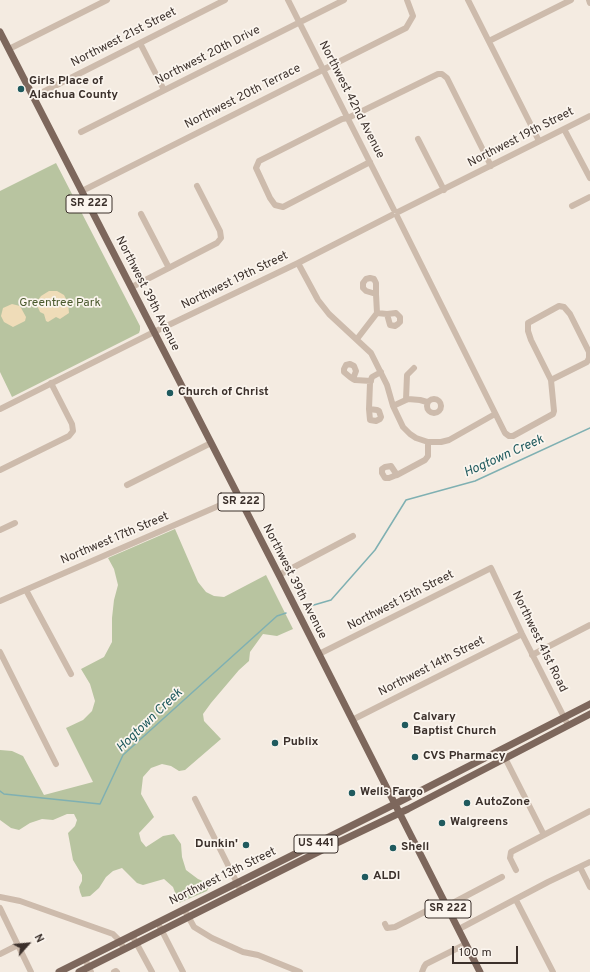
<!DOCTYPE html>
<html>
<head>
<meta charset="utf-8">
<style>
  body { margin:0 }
  #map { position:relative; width:590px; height:972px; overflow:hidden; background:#f4ebe1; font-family:Overpass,sans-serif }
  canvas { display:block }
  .north { position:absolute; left:8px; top:924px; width:40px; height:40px; -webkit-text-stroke:3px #fbf5ee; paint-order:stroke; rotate:63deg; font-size:11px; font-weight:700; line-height:16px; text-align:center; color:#3b302b }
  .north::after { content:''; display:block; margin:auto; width:14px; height:18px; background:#3b302b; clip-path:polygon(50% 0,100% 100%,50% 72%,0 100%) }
  .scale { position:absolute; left:452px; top:946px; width:66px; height:18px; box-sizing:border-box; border:2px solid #3b302b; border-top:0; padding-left:5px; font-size:12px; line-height:14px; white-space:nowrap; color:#3b302b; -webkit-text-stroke:3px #fbf5ee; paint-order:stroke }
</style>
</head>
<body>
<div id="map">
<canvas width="590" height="972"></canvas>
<div class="north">N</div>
<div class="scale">100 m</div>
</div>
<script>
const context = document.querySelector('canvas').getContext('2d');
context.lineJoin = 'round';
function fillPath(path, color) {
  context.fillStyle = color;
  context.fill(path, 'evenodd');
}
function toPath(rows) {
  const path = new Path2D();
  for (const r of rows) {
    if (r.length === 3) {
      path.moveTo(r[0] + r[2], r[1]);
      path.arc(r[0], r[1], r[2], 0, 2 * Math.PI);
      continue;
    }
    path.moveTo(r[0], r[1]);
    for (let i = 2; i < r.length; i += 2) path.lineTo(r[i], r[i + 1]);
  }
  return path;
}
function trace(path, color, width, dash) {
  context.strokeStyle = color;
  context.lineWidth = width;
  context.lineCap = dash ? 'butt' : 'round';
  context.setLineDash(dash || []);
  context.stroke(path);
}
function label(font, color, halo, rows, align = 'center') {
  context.font = font + ' Overpass,sans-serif';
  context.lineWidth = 3.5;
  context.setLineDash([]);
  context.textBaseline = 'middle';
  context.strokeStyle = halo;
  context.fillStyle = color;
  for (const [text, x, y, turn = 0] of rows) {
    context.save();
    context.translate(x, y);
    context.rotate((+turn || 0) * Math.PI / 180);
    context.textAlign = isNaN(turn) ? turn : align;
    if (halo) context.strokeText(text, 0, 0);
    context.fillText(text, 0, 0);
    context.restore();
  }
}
const green = toPath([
  [56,163,140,326,140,330,139,333,12,397,0,372,0,191],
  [175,529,198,582,206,592,214,596,224,597,266,575,293,629,277,636,263,634,250,652,249,661,239,670,211,703,203,714,204,721,221,739,185,770,179,771,171,766,162,764,151,768,143,777,141,794,154,817,139,833,141,841,146,847,163,836,174,834,181,844,182,857,186,870,198,879,205,882,209,887,207,891,179,903,173,887,164,879,143,885,137,883,122,868,113,871,106,877,99,888,90,896,82,897,80,892,79,887,82,881,82,875,73,860,68,833,75,826,77,820,74,814,67,814,53,820,42,819,30,823,19,830,11,828,0,820,0,750,12,751,23,756,44,795,93,782,66,728,83,720,92,711,95,701,90,684,81,669,104,657,112,642,112,618,114,600,118,585,114,569,108,558]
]);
const sand = toPath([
  [49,291,57,291,64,295,68,303,69,313,60,319,56,317,48,322,46,321,44,314,40,312,36,303,41,296],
  [12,304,20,306,26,317,25,321,13,327,4,322,1,316,3,308]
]);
const stream = toPath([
  [307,607,331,600,375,550,406,500,475,481,590,428],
  [0,791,4,794,100,804,123,755,277,616,286,613]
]);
const minor = toPath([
  [288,0,394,210],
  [468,0,539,141],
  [589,0,590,3],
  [489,41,571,0],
  [140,43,164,90],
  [9,49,107,0],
  [33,97,225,0],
  [564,129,590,178],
  [81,132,344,0],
  [418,139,444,190],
  [370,162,283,207,275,205,270,198,256,168,259,161,271,155,342,119,348,118,438,74,442,74,447,78,491,166],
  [82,191,406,28,413,16,407,0],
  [572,206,590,197],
  [398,212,590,116],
  [141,214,169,268],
  [397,216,505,433,509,436,513,436,553,414,554,411,551,380,531,340,528,331,528,323,559,306,564,307,570,314,589,352,589,358,587,362,551,380],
  [298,263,318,300,329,314,371,353,387,385,393,406,403,427,410,434,416,438,428,442,441,442,449,440,495,414],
  [132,287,217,243,221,238,220,231,197,186],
  [376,294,376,283,374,279,370,278,366,279,363,283,363,288,366,291,376,294,377,313,387,314,390,325,395,326,398,324,400,322,400,317,396,313,387,314],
  [357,339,377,313],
  [353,379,356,371,354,366,350,364,346,365,344,369,344,372,350,377,353,379,355,380,371,381],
  [434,406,7],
  [406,400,407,375,414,368],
  [393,406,408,399,420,400,427,402],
  [0,409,154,332,298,263,392,215],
  [369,409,377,410,379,411,381,417,380,419,376,421,370,420,369,409,370,383,372,377,381,372],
  [0,470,69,436,73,431,72,424,51,383],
  [397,475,391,466,385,467,382,469,382,473,385,478,389,478,394,476,397,475,425,460,428,456,428,442],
  [127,485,211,443],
  [0,530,15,523],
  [279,575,353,536],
  [26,590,71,674],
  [0,601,239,497],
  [0,652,56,764],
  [319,654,491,568,522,634,568,725],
  [532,655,590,625],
  [352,720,522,634],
  [501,750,544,835],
  [195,799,241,891],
  [580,867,590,887],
  [516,870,510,858,511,852,590,811],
  [0,897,20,901,113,934,120,941,124,949],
  [516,900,553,972],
  [447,906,502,877],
  [0,908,31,972],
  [184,909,194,927,212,938,243,952,258,955,300,972],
  [385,924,387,928,395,927,444,902],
  [160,927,183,972],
  [459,929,548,882,590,862],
  [132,935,152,972],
  [0,954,18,945],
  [85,959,91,972],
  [114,972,116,971,117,972],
  [422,972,424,967,426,964,466,944]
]);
const major = toPath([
  [0,32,279,575,480,972],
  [59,972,395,804,590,704],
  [79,972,322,850,408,809,590,714]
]);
const markers = [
  [21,89,4,"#1f5a5e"],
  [170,393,4,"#1f5a5e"],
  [405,725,4,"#1f5a5e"],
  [275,743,4,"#1f5a5e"],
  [415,757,4,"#1f5a5e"],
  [352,793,4,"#1f5a5e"],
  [467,803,4,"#1f5a5e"],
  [442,823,4,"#1f5a5e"],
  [246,845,4,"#1f5a5e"],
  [393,848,4,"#1f5a5e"],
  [365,877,4,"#1f5a5e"]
];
const shields = [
  [89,204,46],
  [241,502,46],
  [316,844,44],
  [448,909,46]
];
const shieldNames = [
  ["SR 222",89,204],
  ["SR 222",241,502],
  ["US 441",316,844],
  ["SR 222",448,909]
];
const streetNames = [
  ["Northwest 21st Street",124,38,-27],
  ["Northwest 20th Drive",208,56,-27],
  ["Northwest 20th Terrace",243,97,-27],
  ["Northwest 42nd Avenue",351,100,63],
  ["Northwest 19th Street",521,138,-27],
  ["Northwest 19th Street",235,281,-26],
  ["Northwest 39th Avenue",147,294,63],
  ["Northwest 17th Street",115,539,-23],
  ["Northwest 39th Avenue",294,582,63],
  ["Northwest 15th Street",401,601,-27],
  ["Northwest 41st Road",539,642,64],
  ["Northwest 14th Street",432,667,-27],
  ["Northwest 13th Street",223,877,-26]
];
const poiNames = [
  ["Girls Place of",29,82],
  ["Alachua County",29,96],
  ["Church of Christ",178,393],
  ["Calvary",413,718],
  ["Baptist Church",413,732],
  ["Publix",283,743],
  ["CVS Pharmacy",423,757],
  ["Wells Fargo",360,793],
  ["AutoZone",475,803],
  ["Walgreens",450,823],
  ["Dunkin'",238,845,"right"],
  ["Shell",401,848],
  ["ALDI",373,877]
];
const parkNames = [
  ["Greentree Park",60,304]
];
const waterNames = [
  ["Hogtown Creek",504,457,-24],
  ["Hogtown Creek",150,721,-44]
];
fillPath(green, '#b8c4a0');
fillPath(sand, '#efdcb8');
trace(stream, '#7fb0b2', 1.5);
trace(minor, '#cdbbac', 6);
trace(major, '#7d675c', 7);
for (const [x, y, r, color] of markers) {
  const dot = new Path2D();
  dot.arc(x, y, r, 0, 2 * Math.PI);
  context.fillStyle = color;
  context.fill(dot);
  trace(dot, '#fbf5ee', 1.5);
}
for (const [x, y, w] of shields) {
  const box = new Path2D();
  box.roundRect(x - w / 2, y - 9, w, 18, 3);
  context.fillStyle = '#fbf5ee';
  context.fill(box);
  trace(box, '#3b302b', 1);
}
label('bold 11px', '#3b302b', null, shieldNames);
label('12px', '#3b302b', '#fbf5ee', streetNames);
label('bold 12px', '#3b302b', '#fbf5ee', poiNames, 'left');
label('12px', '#4a5a2e', '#fbf5ee', parkNames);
label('italic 13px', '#1f5a5e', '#fbf5ee', waterNames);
</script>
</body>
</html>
